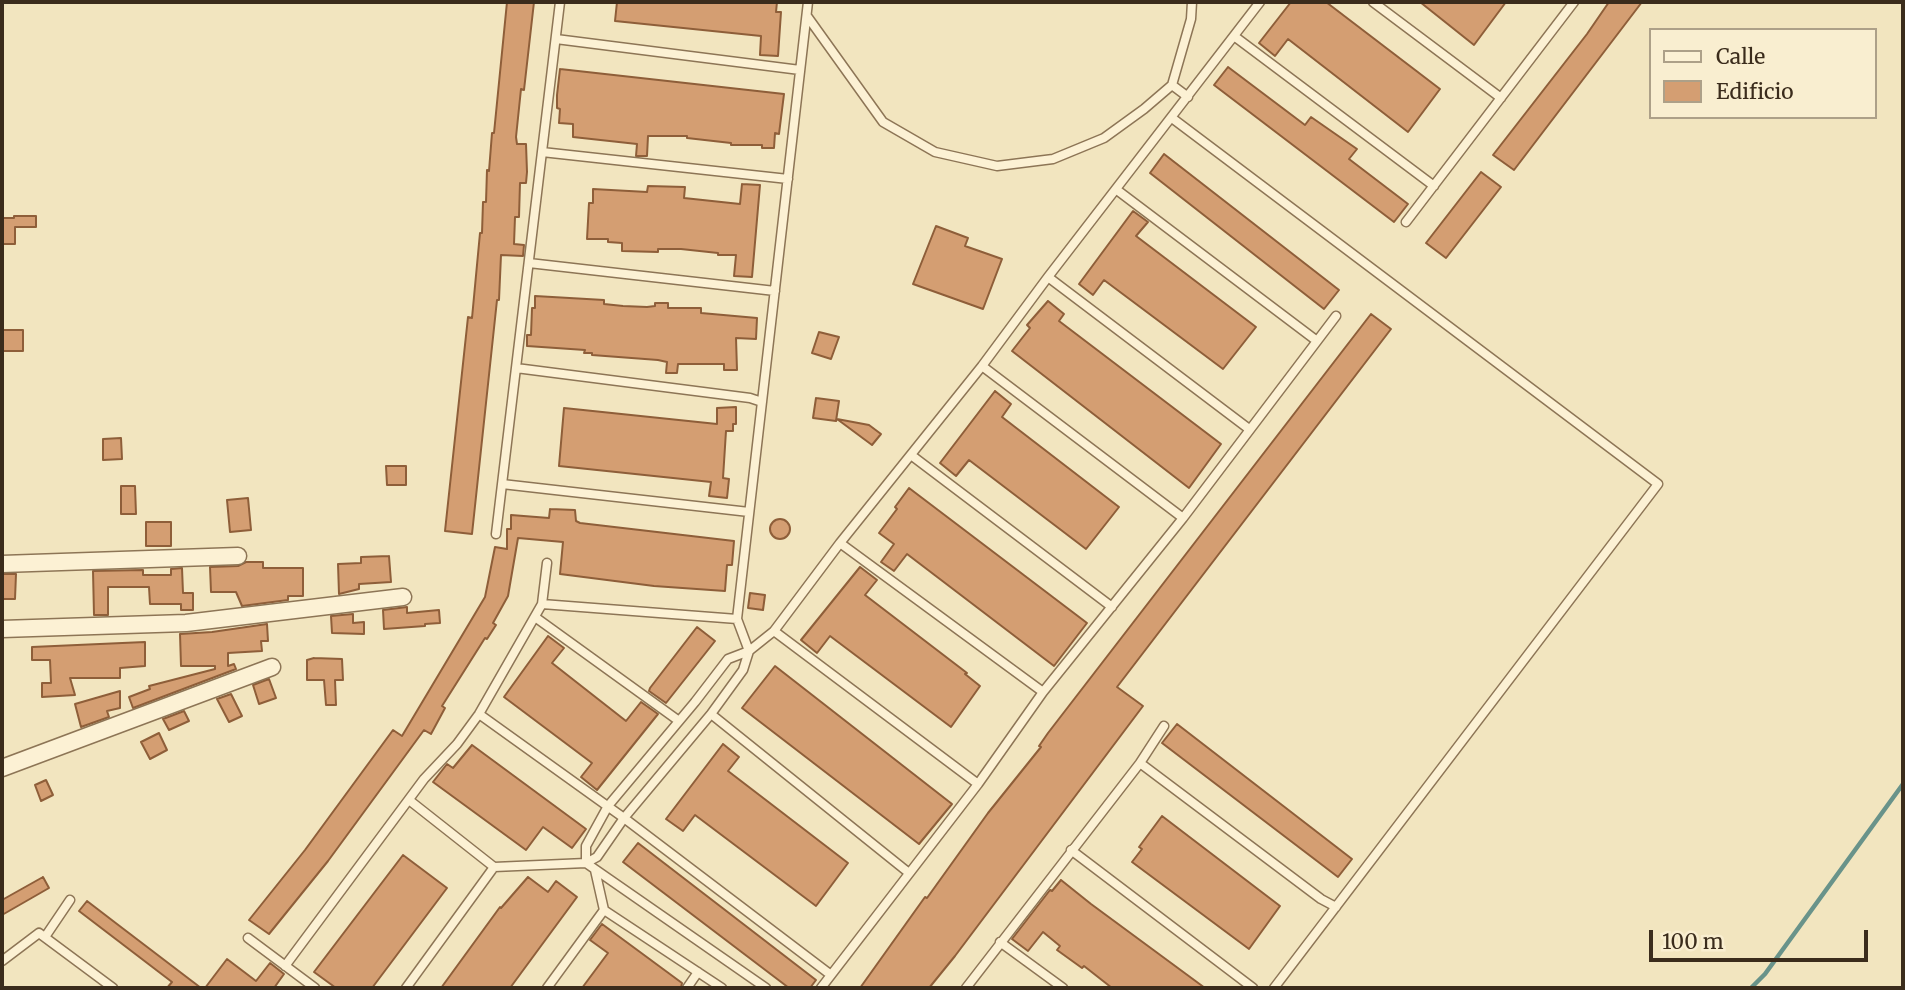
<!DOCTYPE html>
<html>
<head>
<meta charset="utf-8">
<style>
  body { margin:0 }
  #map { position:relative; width:1905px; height:990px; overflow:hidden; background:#f2e5bf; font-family:Merriweather,serif }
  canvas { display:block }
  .frame { position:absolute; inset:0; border:4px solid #3b2c1c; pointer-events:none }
  .legend { position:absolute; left:1649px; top:28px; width:228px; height:91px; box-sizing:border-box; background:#f9eed0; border:2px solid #ada088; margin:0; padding:9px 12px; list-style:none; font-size:21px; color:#3b2c1c }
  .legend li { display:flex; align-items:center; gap:14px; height:35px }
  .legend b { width:35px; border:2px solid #ada088 }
  .scale { position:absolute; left:1649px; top:930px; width:219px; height:32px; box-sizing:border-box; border:4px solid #3b2c1c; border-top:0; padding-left:9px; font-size:21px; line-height:24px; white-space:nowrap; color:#3b2c1c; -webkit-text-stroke:5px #f9eed0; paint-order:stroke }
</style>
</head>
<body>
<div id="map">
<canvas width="1905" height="990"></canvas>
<div class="frame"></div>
<ul class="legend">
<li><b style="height:9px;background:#fcf1d4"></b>Calle</li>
<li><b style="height:19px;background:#d49e72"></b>Edificio</li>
</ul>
<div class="scale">100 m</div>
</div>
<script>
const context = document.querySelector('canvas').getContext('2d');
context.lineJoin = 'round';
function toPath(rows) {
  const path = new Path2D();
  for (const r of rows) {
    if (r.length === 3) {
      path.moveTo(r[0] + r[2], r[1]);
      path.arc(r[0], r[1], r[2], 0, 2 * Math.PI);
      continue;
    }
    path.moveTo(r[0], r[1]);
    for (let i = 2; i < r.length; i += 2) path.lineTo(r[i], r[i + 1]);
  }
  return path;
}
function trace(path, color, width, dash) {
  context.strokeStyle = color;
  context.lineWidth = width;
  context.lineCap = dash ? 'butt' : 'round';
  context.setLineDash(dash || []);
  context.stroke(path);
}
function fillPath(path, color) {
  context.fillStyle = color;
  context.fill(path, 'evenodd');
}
const stream = toPath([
  [1751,988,1765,974,1903,784]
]);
const building = toPath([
  [507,2,534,2,524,90,521,89,516,137,517,144,526,144,527,172,526,183,520,183,519,217,515,217,514,244,524,245,523,256,501,255,499,300,497,300,472,534,445,531,468,317,472,318,480,233,482,233,483,202,486,202,487,170,489,171,492,133,494,133,507,2],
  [617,2,777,2,776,12,781,12,778,56,760,55,761,36,615,21,617,2],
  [1291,2,1326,2,1440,89,1408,132,1288,39,1275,56,1259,43,1291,2],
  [1420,2,1506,2,1474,45,1420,2],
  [1609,2,1642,2,1514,170,1493,155,1587,34,1609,2],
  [1228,67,1305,125,1311,117,1357,149,1349,159,1408,204,1394,222,1214,85,1228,67],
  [560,69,784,94,779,134,775,133,774,148,762,148,762,145,731,145,731,143,687,138,687,136,648,136,647,156,636,156,637,144,573,137,573,124,559,123,560,109,557,108,557,95,560,69],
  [1164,154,1339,290,1324,309,1150,173,1164,154],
  [1481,172,1501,187,1446,258,1426,243,1481,172],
  [742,184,760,185,752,277,734,276,736,255,718,255,718,253,681,249,658,249,658,252,622,251,622,243,608,242,608,239,587,239,589,203,593,203,593,189,647,192,648,186,685,187,684,198,740,204,742,184],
  [1133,211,1148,222,1136,236,1256,327,1223,369,1104,280,1093,295,1079,284,1133,211],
  [14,216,36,216,36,227,15,227,15,244,2,244,2,218,14,218,14,216],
  [936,226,968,238,965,246,1002,259,983,309,913,284,936,226],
  [535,296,604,300,604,304,623,306,647,307,655,306,655,303,668,303,668,308,701,308,701,313,757,318,756,339,736,338,737,370,724,370,724,364,678,364,677,373,666,373,667,362,658,360,592,355,592,353,584,353,585,350,527,346,527,335,531,335,532,308,535,308,535,296],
  [1048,301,1064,314,1059,321,1221,444,1189,488,1012,351,1030,328,1027,325,1048,301],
  [1371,314,1391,329,1117,687,1143,706,955,956,929,988,860,988,925,897,927,898,988,813,1041,747,1039,746,1048,733,1371,314],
  [2,330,23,330,23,351,2,351,2,330],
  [819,332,839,337,831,359,812,353,819,332],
  [995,391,1011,404,1002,417,1119,507,1086,549,969,460,956,476,940,463,995,391],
  [816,398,839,401,836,421,813,418,816,398],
  [736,407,736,424,733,424,733,431,726,431,723,478,729,479,727,498,709,496,711,482,559,466,564,408,717,424,717,408,736,407],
  [837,419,869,425,881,434,872,445,837,419],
  [121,438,122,459,103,460,103,439,121,438],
  [386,466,406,466,406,485,387,485,386,466],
  [121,486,135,486,136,514,121,514,121,486],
  [909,488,1087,623,1054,666,907,554,894,571,881,562,894,544,879,533,897,509,895,507,909,488],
  [248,498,251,530,230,532,227,500,248,498],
  [550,509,575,510,576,521,580,523,734,541,732,565,727,565,725,591,654,586,560,574,563,542,518,538,508,596,493,623,496,625,487,639,485,638,442,706,445,708,431,734,424,730,328,861,269,934,249,920,305,850,393,730,402,736,485,597,495,547,507,549,507,529,511,529,511,515,549,518,550,509],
  [780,529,10],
  [146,522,171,522,171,546,146,546,146,522],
  [389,556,391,582,359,584,359,589,339,594,338,564,361,563,361,557,389,556],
  [246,562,263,562,263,568,303,568,303,596,288,596,288,600,242,606,236,592,211,592,210,567,238,566,246,562],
  [860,567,877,580,865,595,967,673,965,674,980,686,951,727,830,636,817,653,801,640,860,567],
  [182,568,183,593,193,593,193,610,181,610,181,604,150,604,149,587,108,587,108,615,94,615,93,571,143,570,143,575,171,575,171,569,182,568],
  [2,574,16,574,15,599,2,599,2,574],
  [750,593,765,595,763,610,748,608,750,593],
  [407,607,407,613,439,610,440,623,425,624,425,626,384,629,383,610,407,607],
  [353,614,353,623,364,622,364,634,332,633,331,616,353,614],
  [267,624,268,641,261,641,262,651,228,653,228,666,234,664,236,669,133,708,129,697,150,689,149,686,215,669,215,666,181,666,180,634,212,632,267,624],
  [697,627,715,641,666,703,649,691,650,688,697,627],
  [548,636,564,648,552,663,626,721,641,702,658,714,597,790,581,777,592,763,504,697,548,636],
  [145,642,145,666,120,668,120,678,70,678,75,695,42,697,42,683,51,683,50,660,32,660,32,647,145,642],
  [314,658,342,659,343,680,335,680,336,705,326,705,324,680,307,680,307,660,314,658],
  [775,666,952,804,919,844,742,708,775,666],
  [269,679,276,698,259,704,253,685,269,679],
  [120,691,120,708,107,711,109,717,81,727,75,704,120,691],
  [231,694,242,716,229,722,217,699,231,694],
  [184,711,189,721,169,730,163,719,184,711],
  [1177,724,1352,859,1338,877,1162,743,1177,724],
  [159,733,167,750,150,759,141,742,159,733],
  [723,744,739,757,728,771,848,863,816,906,695,815,683,831,666,819,723,744],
  [472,745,586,829,572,848,543,827,526,850,433,782,447,764,453,768,472,745],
  [46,780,53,795,41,801,35,785,46,780],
  [1162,816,1280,906,1249,949,1132,862,1142,849,1139,847,1162,816],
  [638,843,816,980,810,988,789,988,623,862,638,843],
  [403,855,447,888,372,988,336,988,314,972,403,855],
  [43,877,49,888,2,915,2,900,43,877],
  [528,877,548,892,556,881,577,897,510,988,441,988,500,907,501,908,528,877],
  [1061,880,1091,904,1205,988,1112,988,1084,966,1082,968,1057,950,1060,946,1043,932,1028,951,1012,939,1050,890,1052,891,1061,880],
  [87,901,117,924,201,988,167,988,172,982,79,911,87,901],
  [602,924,682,983,681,988,582,988,608,953,590,940,602,924],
  [227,959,256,981,270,963,284,974,274,988,205,988,227,959]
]);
const lane = toPath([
  [808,2,737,619,749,651,743,670,711,714,624,818,597,857,586,863,586,846,608,806,695,702,728,659,749,651,774,631,840,543,982,366,1048,277,1260,2],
  [1373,2,1501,98],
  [807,16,883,122,935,152,997,166,1053,159,1104,138,1144,109,1172,85,1188,97],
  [1234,36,1434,186],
  [556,39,800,70],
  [1172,85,1191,19,1192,2],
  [1172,118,1658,484,1274,988],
  [542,152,788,179],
  [1117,190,1317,341],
  [1406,222,1574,2],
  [529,263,775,291],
  [1048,277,1249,429],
  [982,366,1183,518],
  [516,368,750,398,762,402],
  [911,455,1112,607],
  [502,484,749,512],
  [496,534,560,2],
  [840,543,1043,692],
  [542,604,737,619],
  [535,617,679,721],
  [774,631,978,784],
  [479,714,624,818,831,975],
  [711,714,909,873],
  [1140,763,1321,899,1336,907],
  [409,800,494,867,586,863,766,988],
  [1071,850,1253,988],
  [595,870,604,910,722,988],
  [45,937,70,900],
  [248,938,315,988],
  [1000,942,1063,988],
  [2,961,39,933,113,988],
  [285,966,424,779,457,744,479,714,542,604,547,563],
  [406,988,494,867],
  [547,988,604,910],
  [687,988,698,972],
  [821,988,978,784,1043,692,1183,518,1336,316],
  [966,988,1140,763,1164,726]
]);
const street = toPath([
  [2,564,238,556],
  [2,629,186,623,403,597],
  [2,768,272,667]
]);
trace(stream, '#69938a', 4.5);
fillPath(building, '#d49e72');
trace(building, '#8e5e39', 2);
trace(lane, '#8d7556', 11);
trace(street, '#8d7556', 19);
trace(lane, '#fcf1d4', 8);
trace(street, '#fcf1d4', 16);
</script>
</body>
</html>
